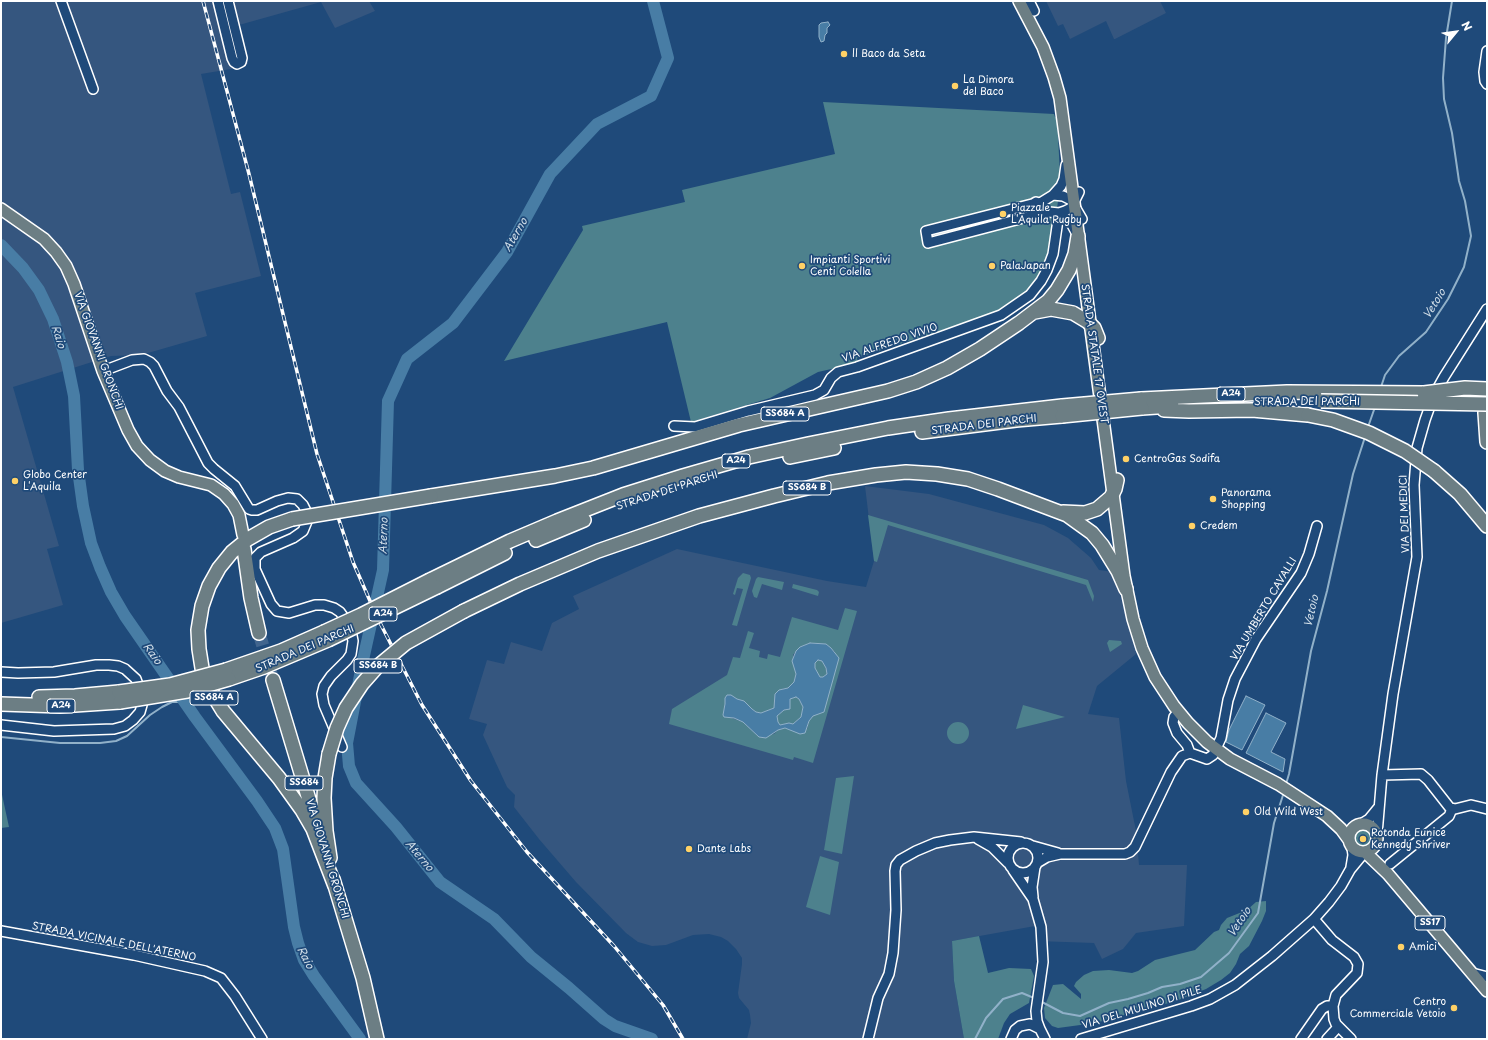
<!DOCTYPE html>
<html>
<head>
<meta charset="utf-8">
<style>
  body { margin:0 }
  #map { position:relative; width:1488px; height:1040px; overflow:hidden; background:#1f4a7a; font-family:"Playpen Sans",sans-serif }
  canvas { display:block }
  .frame { position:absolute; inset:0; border:2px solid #fff; pointer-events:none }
  .north { position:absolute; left:1436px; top:12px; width:40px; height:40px; -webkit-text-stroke:3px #1f4a7a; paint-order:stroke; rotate:61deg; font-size:11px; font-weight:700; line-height:16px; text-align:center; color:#fff }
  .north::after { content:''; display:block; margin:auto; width:14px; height:18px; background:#fff; clip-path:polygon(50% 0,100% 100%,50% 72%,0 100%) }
</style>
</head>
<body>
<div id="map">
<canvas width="1488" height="1040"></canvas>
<div class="frame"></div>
<div class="north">N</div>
</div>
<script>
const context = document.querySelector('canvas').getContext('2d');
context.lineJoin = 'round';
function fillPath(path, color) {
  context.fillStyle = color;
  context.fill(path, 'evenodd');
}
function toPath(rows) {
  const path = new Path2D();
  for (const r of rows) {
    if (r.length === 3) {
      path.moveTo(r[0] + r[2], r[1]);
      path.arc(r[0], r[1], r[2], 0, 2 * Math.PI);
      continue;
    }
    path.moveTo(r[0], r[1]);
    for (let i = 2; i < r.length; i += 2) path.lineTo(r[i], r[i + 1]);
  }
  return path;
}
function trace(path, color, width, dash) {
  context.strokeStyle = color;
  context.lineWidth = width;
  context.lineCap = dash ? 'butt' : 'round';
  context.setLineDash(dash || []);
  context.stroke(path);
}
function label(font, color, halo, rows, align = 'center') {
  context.font = font + ' "Playpen Sans",sans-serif';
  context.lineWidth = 3.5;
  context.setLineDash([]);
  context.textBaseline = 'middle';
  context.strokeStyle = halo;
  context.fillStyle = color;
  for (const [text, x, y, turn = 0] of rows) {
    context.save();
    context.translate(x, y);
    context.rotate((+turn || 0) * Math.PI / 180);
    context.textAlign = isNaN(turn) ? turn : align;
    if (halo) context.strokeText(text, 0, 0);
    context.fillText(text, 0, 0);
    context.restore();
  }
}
const built = toPath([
  [1,1,369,1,375,11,335,28,321,2,239,25,248,64,231,69,201,74,231,194,240,192,261,276,195,293,207,336,141,355,111,356,13,387,59,546,47,549,63,605,1,623],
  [1046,1,1160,1,1166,13,1115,39,1114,39,1106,21,1070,39,1063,24,1058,26],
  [865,486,929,494,1044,525,1068,538,1091,558,1099,570,1114,572,1136,654,1097,686,1088,714,1119,718,1126,781,1136,831,1139,865,1187,865,1184,926,1136,933,1123,949,1102,959,1094,943,1037,941,1035,926,952,941,954,981,964,1039,747,1039,751,1023,750,1015,749,1010,739,998,738,993,742,964,742,958,736,949,728,941,721,937,709,934,693,935,666,945,652,946,638,942,626,933,576,882,539,839,514,807,515,795,507,787,483,735,487,724,469,719,487,660,504,664,511,642,542,651,552,623,579,609,573,596,677,549,827,581,866,587,874,561]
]);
const green = toPath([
  [823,102,1054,114,1055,117,1057,117,1060,174,1058,201,1055,225,1046,261,1042,271,1030,290,1011,304,988,315,857,358,858,363,818,372,770,398,691,422,667,322,504,361,583,230,582,226,685,202,682,190,835,154],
  [868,515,1088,580,1094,596,1093,602,1086,585,888,525,877,562,874,561],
  [743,573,750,575,751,578,737,626,732,625,743,589,737,588,735,595,733,594,738,578],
  [758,577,784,582,782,590,762,584,757,598,754,597,752,591,756,579],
  [793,584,817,590,819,592,818,596,792,588],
  [845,608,857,611,813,763,794,757,793,760,669,724,672,709,727,675,733,657,740,658,748,631,754,633,749,648,760,651,759,657,767,659,768,654,780,657,792,617,838,630],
  [810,643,826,644,835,652,818,713,813,715,809,721,807,729,791,730,785,728,778,730,774,734,759,737,743,722,723,715,725,704,737,699,744,701,752,709,756,712,761,713,774,708,775,705,774,701,782,689,788,688,794,682,796,674,793,655,796,651,800,647],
  [1109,640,1121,641,1122,644,1110,652,1107,643],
  [817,660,822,661,825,666,827,674,823,677,820,677,815,668,815,663],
  [796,697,799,699,803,707,801,717,793,724,789,723,780,725,778,723,777,716,784,710,787,710,790,699],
  [1023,705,1065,717,1016,729],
  [958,733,11],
  [854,776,842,854,824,850,836,778],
  [1,790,9,827,1,828],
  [1363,838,8],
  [820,856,839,862,830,915,806,907],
  [1266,901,1266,911,1262,921,1249,946,1240,954,1236,964,1230,973,1221,980,1206,989,1176,1001,1095,1023,1058,1028,1052,1026,1045,1018,1044,1008,1053,985,1063,984,1081,999,1081,994,1074,986,1076,982,1084,975,1093,971,1109,970,1132,973,1138,971,1155,960,1195,950,1214,932,1219,930,1221,925,1227,918,1247,910,1256,902],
  [979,936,988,973,1009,968,1031,969,1034,976,1029,1003,1010,1014,1004,1023,998,1039,964,1039,954,981,952,941]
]);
const water = toPath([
  [828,22,830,25,827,28,827,33,825,35,824,41,821,42,819,37,819,25,821,23,828,22],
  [810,643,826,644,831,648,839,658,824,712,813,716,809,721,805,733,800,734,785,728,778,730,766,738,759,737,743,722,734,718,724,717,723,715,725,704,725,698,727,695,731,695,737,699,744,701,752,709,756,712,761,713,774,708,775,694,779,690,788,688,794,682,796,674,792,661,796,651,800,647,810,643],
  [818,660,822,661,826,668,827,674,823,677,820,677,815,668,815,663,818,660],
  [796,697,799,699,803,707,801,717,793,724,789,723,780,725,778,722,777,716,784,710,790,709,790,699,796,697],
  [1246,696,1265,705,1242,750,1226,742,1229,730,1246,696],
  [1266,713,1286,723,1271,752,1285,759,1283,772,1246,753,1266,713]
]);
const stream = toPath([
  [1381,387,1385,375,1399,356,1426,332,1448,299,1464,267,1471,236,1465,201,1459,181,1452,133,1444,99,1443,78,1446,38,1452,1],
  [1368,427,1375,407],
  [1,737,60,743,100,743,116,741,127,736,150,715,162,707,172,702,185,702],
  [1286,784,1289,774,1311,651,1327,591,1353,474,1365,437],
  [1040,1001,1063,1013,1080,1016,1109,1003,1128,999,1148,993,1162,987,1180,984,1201,977,1229,953,1258,913,1274,823,1284,792],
  [975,1039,986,1018,1003,999,1022,993,1034,998]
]);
const river = toPath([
  [1,245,23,268,39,290,53,319,67,362,74,396,78,470,83,506,91,543,100,567,111,592,125,616,195,717,257,801,275,828,283,849,294,927,298,943,304,960,314,976,360,1039],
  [652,1039,615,1026,604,1019,569,988,531,957,494,919,440,882,396,827,356,783,349,766,347,743,363,660,383,570,388,401,407,359,453,323,507,252,550,174,597,124,651,96,668,58,653,1]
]);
const highwayTunnel = toPath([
  [259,633,273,680]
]);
const minor = toPath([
  [61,1,93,89],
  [218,1,232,58,234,62,237,64,241,62,242,58,228,1],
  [1029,1,1034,11],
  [1487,51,1484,72,1485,81,1487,84],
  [1053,195,1063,196,1071,200,1082,219],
  [1040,203,1036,202,1031,205,1030,209,1033,214,1039,215,1049,212,1059,213,1071,223,1077,234],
  [1040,203,1053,195,1061,186,1064,179,1066,165],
  [1032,204,926,231,928,243,1035,215],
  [103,371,132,360,144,359,150,362,154,366,167,391,179,407,208,463,214,469,235,486,249,509,252,510,257,510,277,501,288,498,297,499,303,505,306,511,308,519,303,531,293,538,261,552,255,558,255,569,271,604,277,611,289,613,315,605,324,605,334,608,340,612,350,626,353,641,351,654,347,660,331,676,324,686,322,694,324,705,342,747],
  [674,426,695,427,748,411,815,395,824,390,831,378,838,372,857,367,1001,315,1030,295,1041,281,1047,270,1053,254,1059,213,1065,211,1071,208,1079,192],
  [1,672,18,673,54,672,96,665,109,665,118,666,125,669,136,679,140,690,142,705,140,712,133,720,125,726,114,729,54,731,1,725],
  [1178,712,1174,717,1173,723,1177,733,1187,745,1190,753],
  [1382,775,1421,774,1428,780,1450,808,1455,809,1471,805,1487,809],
  [1361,824,1369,819,1378,808],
  [1377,834,1382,775,1393,694,1417,557,1414,485,1417,448,1425,420,1434,395,1444,377,1487,309],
  [978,839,992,847,1008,863],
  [1023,858,15],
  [1033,846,1058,853],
  [1037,863,1047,857,1060,854,1125,854,1130,852,1135,847,1171,772,1182,756,1190,753,1207,759,1213,755,1221,738,1228,700,1235,679,1256,639,1301,573,1309,554,1317,526],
  [1390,864,1449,816,1452,809],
  [1351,867,1353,855,1352,848],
  [1013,870,1033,899,1041,927,1043,962,1036,1011,1037,1021,1040,1029],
  [1033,897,1032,887,1035,867],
  [1314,919,1332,940,1354,957,1358,964,1357,973,1336,995,1333,1006,1334,1019,1336,1024,1351,1039],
  [1,931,134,955,205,971,221,978,235,996,262,1039],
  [1472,973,1487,977],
  [868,1039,878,998,889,974,893,953,896,910,895,871,896,865,900,860,916,851,935,843,950,840,974,837,1021,842],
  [1011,1039,1015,1030,1020,1026,1030,1024,1040,1029,1045,1039],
  [1081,1039,1191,1006,1210,999,1235,985,1272,956,1314,919,1329,902,1341,886,1350,870,1364,853],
  [1301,1039,1322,1009,1327,1006,1333,1006],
  [1327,1039,1338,1027]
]);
const major = toPath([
  [1019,1,1043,47,1054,77,1060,98,1124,576,1133,619,1142,648,1155,677,1174,706,1188,723,1207,742,1230,759,1278,784,1327,816,1341,829,1349,840],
  [1,209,44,239,56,252,66,266,74,284,103,371,128,430,137,446,150,460,165,471,179,477,211,485,224,494,233,504,239,515,243,535],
  [1363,838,14],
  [1366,853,1388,874,1487,991]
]);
const highway = toPath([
  [1035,312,1051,309,1073,313,1088,322,1094,328,1098,338],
  [1487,392,1485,413,1487,442],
  [1141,399,1287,392,1424,393],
  [1142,408,1172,406],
  [1164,410,1189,411,1252,410,1308,415],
  [922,432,1016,420,1062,416],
  [790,457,834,448],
  [1434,471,1460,494,1487,526],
  [431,496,555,476,593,468,739,425,888,391,916,382,947,368,980,349,1019,323,1048,301,1057,290,1069,270,1075,254,1078,236],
  [1063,512,1085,513,1097,509,1111,497,1115,489,1117,480],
  [292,519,269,527,248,539,232,552,219,568,209,586,202,606,198,630,199,649,202,668,212,693,223,711,279,778,302,810,313,829,335,886],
  [536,540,584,520],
  [244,549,251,598,259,633],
  [430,580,510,541,557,521,623,495,683,476,749,457,808,444,888,428,949,419,1062,406],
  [437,587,505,553],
  [464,611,520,584,598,551,699,516,774,496,828,483,876,475,906,472,937,474,968,479,998,489,1067,515,1092,533,1102,545,1118,571,1126,589],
  [226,670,281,651,324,632],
  [229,679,264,667,328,640],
  [273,680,317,826],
  [39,697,75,696,119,692],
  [1,704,60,706,120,702],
  [329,754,325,778,324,798,326,831,330,858],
  [333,879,363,978,377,1039]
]);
const rail = toPath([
  [203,1,249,174,317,454,353,562,377,617,422,705,471,781,527,852,614,946,663,1005,683,1039]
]);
const highwayBridge = toPath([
  [1424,393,1465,388,1487,389],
  [1321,401,1487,404],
  [1062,406,1141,399],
  [1308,415,1333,420,1369,433,1405,451,1434,471],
  [1062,416,1142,408],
  [292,519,431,496],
  [324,632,361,615,430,580],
  [328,640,437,587],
  [119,692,170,685,226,670],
  [120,702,187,691,229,679],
  [329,754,337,728,346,708,362,684,377,667,406,643,464,611]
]);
const markers = [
  [844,54,4,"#ffd166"],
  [955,86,4,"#ffd166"],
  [1003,214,4,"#ffd166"],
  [802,266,4,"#ffd166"],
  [992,266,4,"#ffd166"],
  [1126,459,4,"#ffd166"],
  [15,481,4,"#ffd166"],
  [1213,499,4,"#ffd166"],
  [1192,526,4,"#ffd166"],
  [1246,812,4,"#ffd166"],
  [1363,839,4,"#ffd166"],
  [689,849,4,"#ffd166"],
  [1401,947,4,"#ffd166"],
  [1454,1008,4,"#ffd166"]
];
const shields = [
  [1231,394,28],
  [785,414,48],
  [736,461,28],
  [807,488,48],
  [383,614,28],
  [378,666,48],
  [214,698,48],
  [61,706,28],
  [304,783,38],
  [1430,923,30]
];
const shieldNames = [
  ["A24",1231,394],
  ["SS684 A",785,414],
  ["A24",736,461],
  ["SS684 B",807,488],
  ["A24",383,614],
  ["SS684 B",378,666],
  ["SS684 A",214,698],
  ["A24",61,706],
  ["SS684",304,783],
  ["SS17",1430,923]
];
const poiNames = [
  ["Il Baco da Seta",852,54],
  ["La Dimora",963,80],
  ["del Baco",963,92],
  ["Piazzale",1011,208],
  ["L'Aquila Rugby",1011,220],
  ["Impianti Sportivi",810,260],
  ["Centi Colella",810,272],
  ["PalaJapan",1000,266],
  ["CentroGas Sodifa",1134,459],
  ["Globo Center",23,475],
  ["L'Aquila",23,487],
  ["Panorama",1221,493],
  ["Shopping",1221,505],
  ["Credem",1200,526],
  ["Old Wild West",1254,812],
  ["Rotonda Eunice",1371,833],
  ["Kennedy Shriver",1371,845],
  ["Dante Labs",697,849],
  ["Amici",1409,947],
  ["Centro",1446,1002,"right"],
  ["Commerciale Vetoio",1446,1014,"right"]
];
const streetNames = [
  ["VIA ALFREDO VIVIO",890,343,-19],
  ["VIA GIOVANNI GRONCHI",98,351,70],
  ["STRADA STATALE 17 OVEST",1094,354,82],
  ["STRADA DEI PARCHI",1307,402],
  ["STRADA DEI PARCHI",984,425,-7],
  ["STRADA DEI PARCHI",667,491,-18],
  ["VIA DEI MEDICI",1405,514,-92],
  ["VIA UMBERTO CAVALLI",1264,609,-59],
  ["STRADA DEI PARCHI",305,649,-23],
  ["VIA GIOVANNI GRONCHI",327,859,73],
  ["STRADA VICINALE DELL'ATERNO",114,942,11],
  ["VIA DEL MULINO DI PILE",1142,1008,-17]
];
const waterNames = [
  ["Aterno",516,235,-60],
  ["Vetoio",1435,304,-58],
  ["Raio",58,337,72],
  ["Aterno",384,536,-88],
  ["Vetoio",1312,611,-77],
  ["Raio",152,654,55],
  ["Aterno",419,856,50],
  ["Vetoio",1240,922,-56],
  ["Raio",305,958,63]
];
fillPath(built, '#35567f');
fillPath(green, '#4d818d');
fillPath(water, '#487da5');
trace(water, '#91b1c9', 1);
trace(stream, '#91b1c9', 2);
trace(river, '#487da5', 12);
trace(highwayTunnel, '#41658e', 13, [13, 6]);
trace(minor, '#fff', 12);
trace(major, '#fff', 14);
trace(highway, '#fff', 16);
trace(minor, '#1f4a7a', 9);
trace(major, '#6c7e84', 11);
trace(highway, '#6c7e84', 13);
trace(rail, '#fff', 3.5);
trace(rail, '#1f4a7a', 2, [6]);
trace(highwayBridge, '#fff', 16, []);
trace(highwayBridge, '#6c7e84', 13);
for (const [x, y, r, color] of markers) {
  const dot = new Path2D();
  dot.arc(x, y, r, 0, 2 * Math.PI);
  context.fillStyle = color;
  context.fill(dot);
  trace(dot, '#1f4a7a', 1.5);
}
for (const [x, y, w] of shields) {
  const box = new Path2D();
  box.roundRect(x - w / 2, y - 7, w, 14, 3);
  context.fillStyle = '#1f4a7a';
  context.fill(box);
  trace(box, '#fff', 1);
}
label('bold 9px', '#fff', null, shieldNames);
label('10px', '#fff', '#1f4a7a', poiNames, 'left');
label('10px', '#fff', '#1f4a7a', streetNames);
label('italic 11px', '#d1dee8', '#1f4a7a', waterNames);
</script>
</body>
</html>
